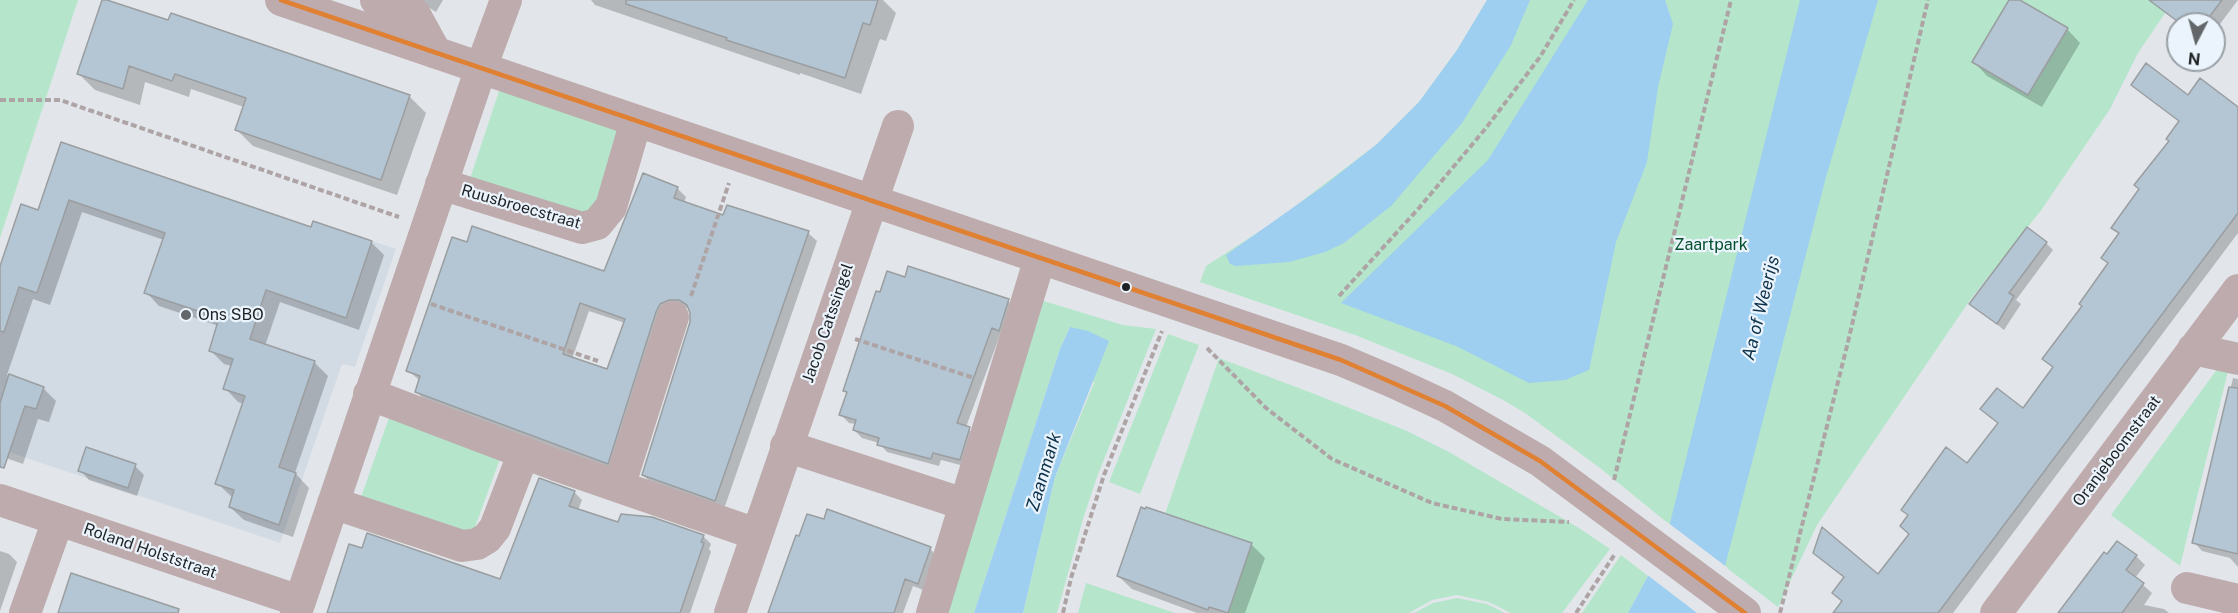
<!DOCTYPE html>
<html>
<head>
<meta charset="utf-8">
<style>
  body { margin:0 }
  #map { position:relative; width:2238px; height:613px; overflow:hidden; background:#e2e6ea; font-family:"Public Sans",sans-serif }
  canvas { display:block }
  .north { position:absolute; left:2166px; top:12px; width:60px; height:60px; box-sizing:border-box; background:#ebf4fc; border:2px solid #99a0a6; border-radius:50%; rotate:186deg; font-size:16px; font-weight:700; line-height:24px; text-align:center; color:#1f2224 }
  .north::after { content:''; display:block; margin:auto; width:21px; height:27px; background:#636769; clip-path:polygon(50% 0,100% 100%,50% 72%,0 100%) }
</style>
</head>
<body>
<div id="map">
<canvas width="2238" height="613"></canvas>
<div class="north">N</div>
</div>
<script>
const context = document.querySelector('canvas').getContext('2d');
context.lineJoin = 'round';
function fillPath(path, color) {
  context.fillStyle = color;
  context.fill(path, 'evenodd');
}
function toPath(rows) {
  const path = new Path2D();
  for (const r of rows) {
    path.moveTo(r[0], r[1]);
    for (let i = 2; i < r.length; i += 2) path.lineTo(r[i], r[i + 1]);
  }
  return path;
}
function trace(path, color, width, dash) {
  context.strokeStyle = color;
  context.lineWidth = width;
  context.lineCap = dash ? 'butt' : 'round';
  context.setLineDash(dash || []);
  context.stroke(path);
}
function label(font, color, halo, rows, align = 'center') {
  context.font = font + ' "Public Sans",sans-serif';
  context.lineWidth = 4.5;
  context.setLineDash([]);
  context.textBaseline = 'middle';
  context.strokeStyle = halo;
  context.fillStyle = color;
  for (const [text, x, y, turn = 0] of rows) {
    context.save();
    context.translate(x, y);
    context.rotate((+turn || 0) * Math.PI / 180);
    context.textAlign = isNaN(turn) ? turn : align;
    if (halo) context.strokeText(text, 0, 0);
    context.fillText(text, 0, 0);
    context.restore();
  }
}
const built = toPath([
  [61,142,311,227,313,221,396,249,355,367,342,364,280,543,0,449,0,266,21,204,39,210]
]);
const green = toPath([
  [0,0,78,0,0,238],
  [1487,0,2174,0,2138,53,2110,109,2042,209,1970,300,1817,525,1778,607,1664,520,1600,468,1525,413,1503,400,1452,374,1355,335,1200,282,1206,266,1277,220,1377,144,1419,102,1457,50],
  [500,88,619,128,588,229,467,188],
  [1037,299,1123,325,1156,329,1097,477,1083,519,1057,613,1023,613,1055,477,1094,383,1070,327,1060,349,974,613,944,613],
  [1168,334,1199,345,1140,494,1109,482],
  [1219,358,1312,393,1407,431,1449,452,1579,528,1610,549,1562,613,1511,613,1489,602,1457,595,1432,600,1409,613,1228,613,1252,543,1165,514],
  [2223,361,2230,363,2180,566,2111,515],
  [391,412,501,456,471,538,360,500],
  [1621,555,1648,576,1628,613,1582,613],
  [1086,583,1175,613,1078,613],
  [1457,598,1487,604,1505,613,1414,613,1433,603]
]);
const water = toPath([
  [1487,0,1530,0,1511,45,1462,123,1391,206,1344,243,1325,252,1289,262,1236,266,1230,264,1226,255,1325,185,1377,144,1419,102,1457,50],
  [1588,0,1665,0,1673,24,1658,87,1647,162,1616,242,1589,370,1565,380,1529,383,1456,346,1341,303,1488,160],
  [1800,0,1878,0,1826,177,1725,566,1702,613,1628,613,1648,576,1670,523],
  [1070,327,1088,331,1109,341,1055,477,1023,613,974,613,1060,349]
]);
const pier = toPath([
  [1667,522,1728,568,1705,613,1697,613,1646,574]
]);
const shadow = toPath([
  [103,0,409,96,426,113,397,195,253,146,237,130,244,107,191,89,189,97,145,82,140,105,95,90,79,74],
  [417,0,443,0,436,12],
  [591,0,883,0,896,13,886,41,880,39,861,94,800,73,800,75,595,5],
  [2011,0,2017,0,2067,29,2080,43,2042,107,1987,76,1974,62],
  [2177,0,2238,0,2214,32,2214,24,2181,24,2177,22,2168,12],
  [2133,85,2238,109,2238,233,1953,613,1835,613,1843,602,1845,578,1814,553,1878,576,1910,535,1909,516,1903,510,1967,465,1999,424,1982,409,2023,411,2054,369,2044,359,2083,306,2109,264,2120,234,2113,228,2170,141,2180,122],
  [62,144,312,229,371,242,384,255,359,330,280,302,265,346,314,362,328,376,295,473,309,488,293,537,244,520,230,507,233,498,217,483,244,404,238,402,225,388,232,366,224,364,210,350,219,326,159,306,146,292,164,240,82,212,50,305,33,299,7,375,43,388,56,401,49,422,38,419,23,464,0,456,0,269,39,212],
  [644,175,678,189,686,197,684,203,724,217,808,233,817,241,724,509,652,484,643,475,692,323,690,309,688,308,679,308,616,471,425,401,417,392,420,381,408,370,605,273],
  [589,311,625,323,608,370,572,359],
  [2046,243,2053,250,2016,300,2021,304,2004,330,1971,304],
  [1008,301,1016,309,1007,338,1000,335,966,427,977,436,968,467,941,460,939,466,887,452,879,443,862,438,854,430,856,424,849,423,841,415,848,394,845,390],
  [2233,378,2238,379,2238,567,2230,558,2202,551,2194,542],
  [135,466,144,475,137,496,89,480,80,470],
  [574,492,582,500,578,510,619,524,703,536,711,544,709,549,711,552,690,613,329,613,501,581],
  [1251,544,1265,558,1245,613,1197,613,1132,589,1118,576],
  [930,549,938,557,926,591,913,586,903,613,769,613],
  [0,551,9,554,17,562,0,611],
  [2136,556,2145,565,2135,578,2152,593,2144,605,2164,609,2169,613,2060,613]
]);
const building = toPath([
  [102,0,107,0,168,20,171,13,410,95,381,180,235,130,246,98,175,74,172,81,129,66,123,89,77,74,102,0],
  [626,0,878,0,870,25,863,23,845,78,726,40,727,38,626,4,626,0],
  [2009,0,2020,0,2068,28,2028,95,1972,62,2009,0],
  [2149,0,2222,0,2204,24,2181,24,2149,0],
  [2146,63,2188,95,2200,78,2238,107,2238,213,1938,613,1833,613,1842,601,1832,593,1844,577,1813,553,1822,527,1878,574,1909,534,1900,526,1908,515,1901,510,1946,447,1967,463,1998,423,1980,409,1997,388,2023,408,2053,367,2042,359,2082,306,2079,304,2108,263,2101,258,2119,233,2111,228,2139,189,2134,185,2169,141,2166,139,2179,121,2131,85,2146,63],
  [61,142,311,227,313,221,372,241,346,318,266,290,250,339,315,361,279,467,296,473,279,525,229,507,234,490,215,484,245,396,223,389,233,359,209,351,219,318,144,293,165,233,69,200,37,293,19,287,4,332,0,331,0,266,21,204,38,210,61,142],
  [643,173,678,187,674,198,723,215,727,205,809,231,715,501,642,475,690,322,690,313,687,305,679,300,669,300,660,304,656,312,608,464,415,392,420,376,406,371,452,237,467,242,472,226,604,271,643,173],
  [580,303,625,319,607,369,563,354,580,303],
  [2027,227,2047,242,2009,293,2014,296,1997,324,1969,304,2027,227],
  [908,266,1009,299,999,331,992,328,957,423,970,427,960,460,933,453,931,459,877,445,879,438,853,430,856,420,839,415,847,392,843,391,876,291,880,292,887,271,905,277,908,266],
  [9,374,44,387,36,409,25,406,4,468,0,467,0,403,9,374],
  [2229,387,2238,388,2238,554,2192,543,2229,387],
  [86,447,136,464,128,488,78,471,86,447],
  [539,478,575,491,569,506,618,522,621,514,652,517,704,535,701,542,704,543,680,613,327,613,349,544,362,548,367,533,500,579,539,478],
  [1141,507,1145,509,1146,507,1252,543,1228,613,1209,607,1208,610,1117,576,1141,507],
  [827,509,931,547,918,584,905,579,894,613,768,613,796,535,799,536,807,514,824,519,827,509],
  [2117,541,2137,555,2126,570,2144,583,2122,613,2058,613,2104,552,2107,554,2117,541],
  [71,573,179,609,178,613,58,613,71,573]
]);
const path = toPath([
  [0,100,60,100,399,217],
  [691,296,729,183],
  [1339,296,1419,208,1486,128,1540,57,1574,0],
  [431,304,598,361],
  [855,339,974,378],
  [1207,348,1266,408,1332,459,1432,503,1502,519,1569,522],
  [1614,480,1731,0],
  [1063,613,1071,578,1104,475,1162,331],
  [1576,613,1615,554],
  [1780,613,1848,342,1928,0]
]);
const minor = toPath([
  [281,0,1341,360,1393,382,1445,406,1540,461,1745,613],
  [376,0,414,13,436,53],
  [441,184,582,228,597,224,611,207,636,121],
  [2193,349,2238,359],
  [369,394,556,465,756,534],
  [786,446,964,504],
  [619,487,673,317],
  [0,500,299,601],
  [333,503,462,546,477,544,487,538,495,528,524,452],
  [2187,588,2238,600],
  [25,613,58,520],
  [296,613,481,68,506,0],
  [730,613,898,126],
  [932,613,1040,258],
  [1996,613,2238,290]
]);
const bus1 = toPath([
  [281,0,1341,360,1445,406,1540,461,1745,613]
]);
const markers = [
  [1126,287,5,"#1f2224"],
  [186,315,6,"#636769"]
];
const streetNames = [
  ["Ruusbroecstraat",521,207,16],
  ["Jacob Catssingel",828,323,-71],
  ["Oranjeboomstraat",2117,451,-53],
  ["Roland Holststraat",150,551,19]
];
const parkNames = [
  ["Zaartpark",1711,245]
];
const poiNames = [
  ["Ons SBO",198,315]
];
const waterNames = [
  ["Aa of Weerijs",1761,308,-76],
  ["Zaanmark",1044,472,-73]
];
fillPath(built, '#d2dae3');
fillPath(green, '#b5e6cb');
fillPath(water, '#9ecef0');
fillPath(pier, '#e2e6ea');
fillPath(shadow, '#0003');
fillPath(building, '#b4c6d3');
trace(building, '#9a9ea1', 1.5);
trace(path, '#aea3a5', 4, [6, 3]);
trace(minor, '#beabad', 32);
trace(bus1, '#e08032', 4.5);
for (const [x, y, r, color] of markers) {
  const dot = new Path2D();
  dot.arc(x, y, r, 0, 2 * Math.PI);
  context.fillStyle = color;
  context.fill(dot);
  trace(dot, '#ebf4fc', 2);
}
label('16px', '#1f2224', '#ebf4fc', streetNames);
label('16px', '#05512e', '#ebf4fc', parkNames);
label('16px', '#1f2224', '#ebf4fc', poiNames, 'left');
label('italic 18px', '#0e334b', '#ebf4fc', waterNames);
</script>
</body>
</html>
